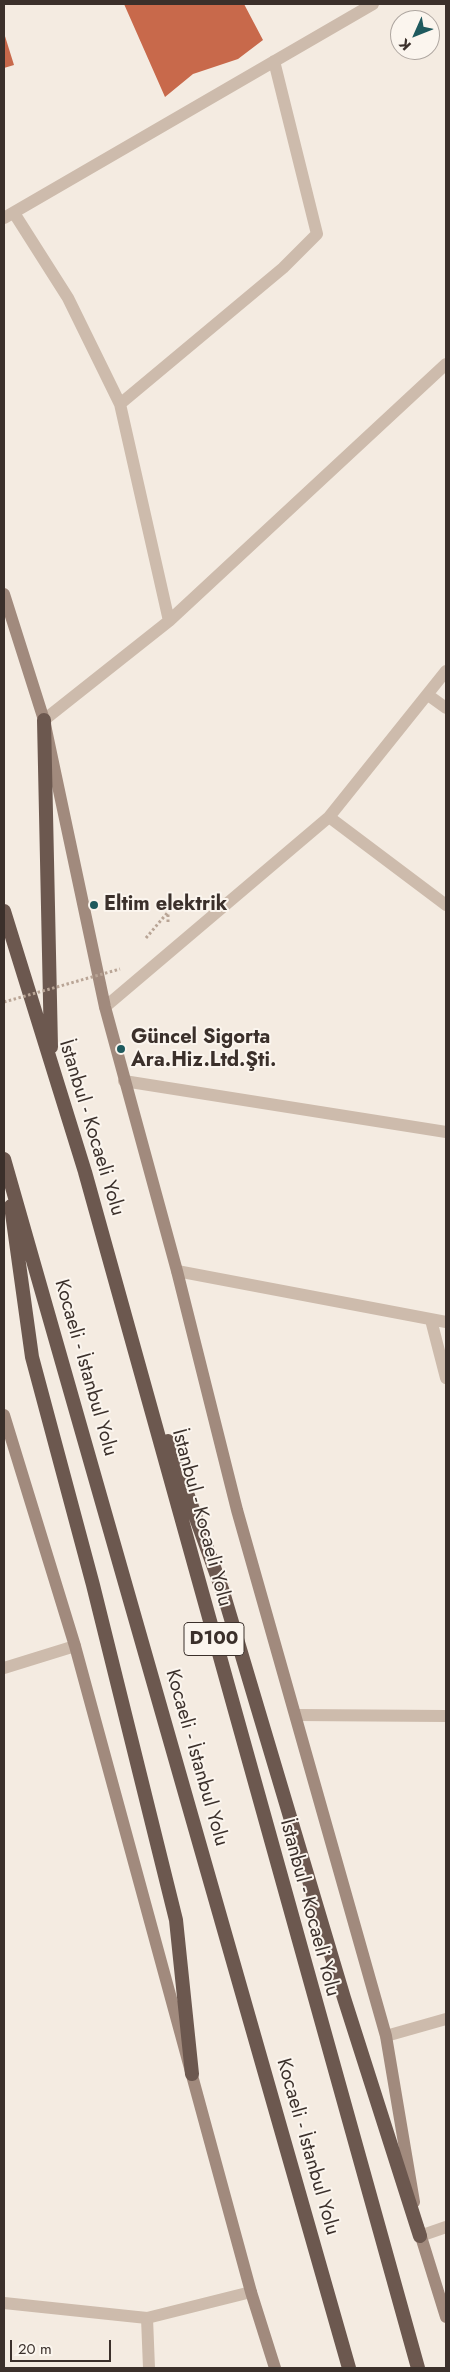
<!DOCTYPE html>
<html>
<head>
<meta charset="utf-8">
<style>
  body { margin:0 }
  #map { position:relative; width:450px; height:2372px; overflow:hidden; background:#f4ebe1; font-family:Jost,sans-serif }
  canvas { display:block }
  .frame { position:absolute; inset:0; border:5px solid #3b302b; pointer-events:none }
  .north { position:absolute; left:390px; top:10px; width:50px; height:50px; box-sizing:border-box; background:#fbf5ee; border:1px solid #aea6a0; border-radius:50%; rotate:226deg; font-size:14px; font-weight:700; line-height:20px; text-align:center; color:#3b302b }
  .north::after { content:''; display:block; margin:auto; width:18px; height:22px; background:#1f5a5e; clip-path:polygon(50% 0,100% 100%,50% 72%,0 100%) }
  .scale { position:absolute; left:10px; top:2340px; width:101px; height:22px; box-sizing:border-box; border:2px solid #3b302b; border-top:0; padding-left:6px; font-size:15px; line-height:18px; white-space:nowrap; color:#3b302b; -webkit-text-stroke:4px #fbf5ee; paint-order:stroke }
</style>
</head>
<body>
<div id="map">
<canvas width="450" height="2372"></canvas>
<div class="frame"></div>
<div class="north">K</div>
<div class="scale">20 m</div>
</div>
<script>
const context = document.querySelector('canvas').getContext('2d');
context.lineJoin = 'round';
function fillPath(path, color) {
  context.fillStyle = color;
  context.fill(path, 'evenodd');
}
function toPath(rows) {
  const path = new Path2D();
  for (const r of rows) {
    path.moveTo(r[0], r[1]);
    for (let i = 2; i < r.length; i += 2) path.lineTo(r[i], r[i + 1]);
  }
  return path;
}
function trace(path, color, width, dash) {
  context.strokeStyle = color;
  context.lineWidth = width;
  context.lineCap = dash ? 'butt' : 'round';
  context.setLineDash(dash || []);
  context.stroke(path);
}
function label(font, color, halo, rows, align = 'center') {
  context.font = font + ' Jost,sans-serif';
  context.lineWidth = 4;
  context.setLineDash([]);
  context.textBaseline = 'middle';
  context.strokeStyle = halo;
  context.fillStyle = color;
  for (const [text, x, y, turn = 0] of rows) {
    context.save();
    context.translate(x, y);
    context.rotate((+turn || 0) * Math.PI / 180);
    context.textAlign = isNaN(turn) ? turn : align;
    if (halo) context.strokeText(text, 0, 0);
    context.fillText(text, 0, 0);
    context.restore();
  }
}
const building = toPath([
  [124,4,244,4,263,40,238,59,193,74,165,97],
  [4,33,14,65,4,68]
]);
const path = toPath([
  [168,922,168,912],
  [146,938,168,912]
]);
const minor = toPath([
  [14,213,68,298,120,404,169,621],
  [4,218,373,4],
  [120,404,283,268,317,234,274,61],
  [428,695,446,708],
  [44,720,169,621,446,364],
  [329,817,446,905],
  [105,1007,329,817,446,671],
  [124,1081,446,1132],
  [177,1271,446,1322],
  [431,1320,446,1378],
  [4,1668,75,1646],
  [296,1715,446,1716],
  [386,2036,446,2019],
  [420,2236,446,2227],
  [147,2318,149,2368]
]);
const tertiary = toPath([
  [4,2303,147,2318,251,2292]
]);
const secondary = toPath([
  [4,594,44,720,105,1007,177,1271,237,1510,386,2036,414,2202],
  [4,1415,75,1646,251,2292,275,2368],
  [418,2227,446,2317]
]);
const trunk = toPath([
  [44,720,51,1047],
  [4,911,85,1172,418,2368],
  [4,1159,349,2368],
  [11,1206,32,1357,93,1585,176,1920,192,2074],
  [168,1441,223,1592,344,1998,420,2236]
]);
const pathBridge = toPath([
  [4,1002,120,969]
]);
const markers = [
  [94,905,5,"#1f5a5e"],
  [121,1049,5,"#1f5a5e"]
];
const shields = [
  [214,1639,60]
];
const shieldNames = [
  ["D100",214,1639]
];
const poiNames = [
  ["Eltim elektrik",104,905],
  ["Güncel Sigorta",131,1038],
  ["Ara.Hiz.Ltd.Şti.",131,1061]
];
const streetNames = [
  ["İstanbul - Kocaeli Yolu",91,1128,73],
  ["Kocaeli - İstanbul Yolu",85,1368,74],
  ["İstanbul - Kocaeli Yolu",201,1518,75],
  ["Kocaeli - İstanbul Yolu",196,1758,74],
  ["İstanbul - Kocaeli Yolu",309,1908,75],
  ["Kocaeli - İstanbul Yolu",307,2147,74]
];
fillPath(building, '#c8694b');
trace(path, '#b9a596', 3, [2.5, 2.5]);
trace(minor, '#cdbbac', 12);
trace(tertiary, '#cdbbac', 12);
trace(secondary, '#a18a7d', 12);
trace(trunk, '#6c584f', 14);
trace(pathBridge, '#b9a596', 3, [2.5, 2.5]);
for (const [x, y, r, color] of markers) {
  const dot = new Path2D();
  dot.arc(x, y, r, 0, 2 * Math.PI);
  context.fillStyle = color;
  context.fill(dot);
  trace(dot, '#fbf5ee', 2);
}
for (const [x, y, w] of shields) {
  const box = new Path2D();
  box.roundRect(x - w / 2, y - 16.5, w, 33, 4);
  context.fillStyle = '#fbf5ee';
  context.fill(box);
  trace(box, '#3b302b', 1);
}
label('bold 19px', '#3b302b', null, shieldNames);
label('bold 20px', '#3b302b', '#fbf5ee', poiNames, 'left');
label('20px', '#3b302b', '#fbf5ee', streetNames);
</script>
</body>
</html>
